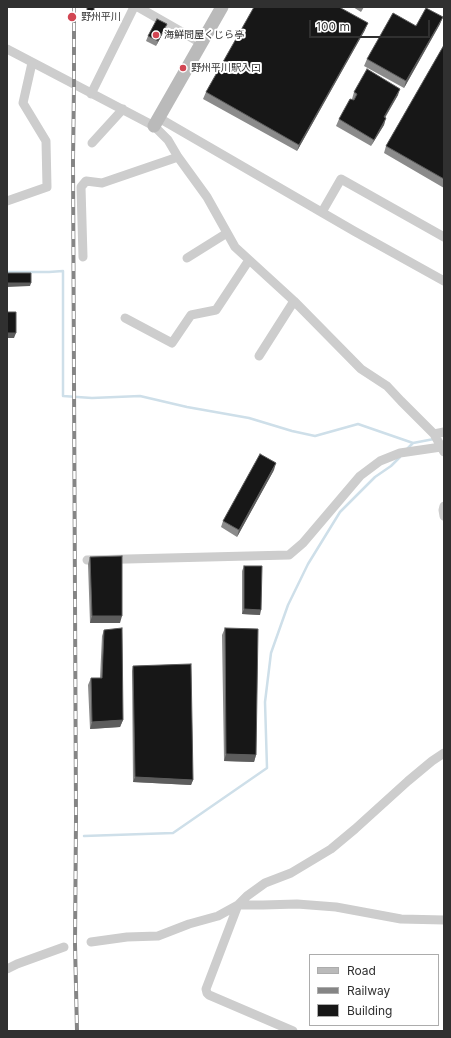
<!DOCTYPE html>
<html>
<head>
<meta charset="utf-8">
<style>
  body { margin:0 }
  #map { position:relative; width:451px; height:1038px; overflow:hidden; background:#fff; font-family:Inter,sans-serif }
  canvas { display:block }
  .frame { position:absolute; inset:0; border:8px solid #303030; pointer-events:none }
  .legend { position:absolute; left:309px; top:954px; width:130px; height:72px; box-sizing:border-box; background:#fff; border:1px solid #acacac; margin:0; padding:5px 7px; list-style:none; font-size:12px; color:#303030 }
  .legend li { display:flex; align-items:center; gap:8px; height:20px }
  .legend b { width:20px; border:1px solid #acacac }
  .scale { position:absolute; left:309px; top:20px; width:121px; height:18px; box-sizing:border-box; border:2px solid #303030; border-top:0; padding-left:5px; font-size:12px; line-height:14px; white-space:nowrap; color:#303030; -webkit-text-stroke:3px #fff; paint-order:stroke }
</style>
</head>
<body>
<div id="map">
<canvas width="451" height="1038"></canvas>
<div class="frame"></div>
<ul class="legend">
<li><b style="height:5px;background:#bababa"></b>Road</li>
<li><b style="height:5px;background:#858585"></b>Railway</li>
<li><b style="height:11px;background:#171717"></b>Building</li>
</ul>
<div class="scale">100 m</div>
</div>
<script>
const context = document.querySelector('canvas').getContext('2d');
context.lineJoin = 'round';
function toPath(rows) {
  const path = new Path2D();
  for (const r of rows) {
    path.moveTo(r[0], r[1]);
    for (let i = 2; i < r.length; i += 2) path.lineTo(r[i], r[i + 1]);
  }
  return path;
}
function trace(path, color, width, dash) {
  context.strokeStyle = color;
  context.lineWidth = width;
  context.lineCap = dash ? 'butt' : 'round';
  context.setLineDash(dash || []);
  context.stroke(path);
}
function fillPath(path, color) {
  context.fillStyle = color;
  context.fill(path, 'evenodd');
}
function label(font, color, halo, rows, align = 'center') {
  context.font = font + ' Inter,"Noto Sans JP",sans-serif';
  context.lineWidth = 4;
  context.setLineDash([]);
  context.textBaseline = 'middle';
  context.strokeStyle = halo;
  context.fillStyle = color;
  for (const [text, x, y, turn = 0] of rows) {
    context.save();
    context.translate(x, y);
    context.rotate((+turn || 0) * Math.PI / 180);
    context.textAlign = isNaN(turn) ? turn : align;
    if (halo) context.strokeText(text, 0, 0);
    context.fillText(text, 0, 0);
    context.restore();
  }
}
const stream = toPath([
  [7,272,49,272,63,271,63,396,92,398,140,396,187,407,249,418,292,431,315,436,358,424,413,443,434,439],
  [407,449,413,443],
  [84,836,173,833,267,768,265,702,271,653,288,605,308,564,340,512,375,477,391,466,400,457]
]);
const street = toPath([
  [138,7,201,43],
  [7,49,154,126,168,140,178,157,207,197,235,247,294,301,361,369,387,386,401,401,434,434,444,452],
  [91,94,134,7],
  [159,118,354,231,444,281],
  [92,143,123,109],
  [7,201,47,187,46,141,23,103,32,63],
  [322,212,341,179,444,237],
  [83,257,81,187,86,181,102,183,178,157],
  [187,258,227,233],
  [125,318,172,343,191,315,216,310,249,260],
  [259,356,294,301],
  [434,434,444,432],
  [444,506,443,510,444,516],
  [87,560,289,555,303,543,360,476,380,461,400,453,441,447],
  [238,905,263,905,297,904,336,907,401,919,444,920],
  [238,905,206,989,207,993,209,995,293,1031],
  [91,942,127,937,158,936,189,924,218,916,238,905,247,896,265,883,291,873,331,849,355,829,408,781,432,761,444,753],
  [7,969,17,964,64,947]
]);
const secondary = toPath([
  [154,126,222,7]
]);
const rail = toPath([
  [74,7,74,85,73,161,76,818,75,944,77,1031]
]);
const wall = toPath([
  [353,7,364,7,361,12],
  [167,24,165,29,156,46,146,41,148,36],
  [440,24,404,88,364,66,367,59,416,26],
  [365,30,297,151,203,99,206,92],
  [444,45,444,188,384,153,386,146],
  [354,92,398,95,385,118,384,125,371,146,336,126,339,119,354,100,352,99],
  [274,470,237,537,221,527,223,521],
  [90,557,120,623,90,623,88,564],
  [244,566,260,615,242,614,242,571],
  [225,628,256,755,254,762,224,761,222,635],
  [104,630,123,720,120,727,90,729,88,685,91,678,100,678,102,636],
  [133,666,193,780,191,785,133,782,132,671]
]);
const shadedWall = toPath([
  [87,13,94,13,94,15,86,15],
  [443,17,440,24,404,88,406,81],
  [368,23,365,30,297,151,299,145],
  [167,24,165,29,156,46,158,41],
  [400,89,398,95,381,124,384,117],
  [386,118,384,125,371,146,374,140],
  [7,283,31,283,30,286,7,287],
  [7,333,16,333,14,338,7,338],
  [276,463,274,470,237,537,239,530],
  [244,609,261,610,260,615,242,614],
  [92,616,122,616,120,623,90,623],
  [123,720,120,727,90,729,92,722],
  [226,754,256,755,254,762,224,761],
  [135,777,193,780,191,785,133,782]
]);
const building = toPath([
  [87,7,94,7,94,13,87,13,87,7],
  [254,7,339,7,368,23,299,145,206,92,254,7],
  [426,8,443,17,406,81,367,59,393,13,416,26,426,8],
  [157,19,167,24,158,41,148,36,157,19],
  [444,45,444,179,386,146,444,45],
  [367,69,400,89,384,117,386,118,374,140,339,119,350,99,354,100,357,94,354,92,367,69],
  [7,273,31,273,31,283,7,283,7,273],
  [7,312,16,312,16,333,7,333,7,312],
  [260,454,276,463,239,530,223,521,260,454],
  [122,556,122,616,92,616,90,557,122,556],
  [244,566,262,566,261,610,244,609,244,566],
  [122,628,123,720,92,722,91,678,102,678,104,630,122,628],
  [225,628,258,629,256,755,226,754,225,628],
  [191,664,193,780,135,777,133,666,191,664]
]);
const markers = [
  [72,17,5,"#d24653"],
  [156,35,4,"#d24653"],
  [183,68,4,"#d24653"]
];
const poiNames = [
  ["野州平川",81,17],
  ["海鮮問屋くじら亭",164,35],
  ["野州平川駅入口",191,68]
];
trace(stream, '#cedfe9', 2.5);
trace(street, '#cdcdcd', 9);
trace(secondary, '#bababa', 13);
trace(rail, '#858585', 4);
trace(rail, '#fff', 2.5, [8]);
fillPath(wall, '#8b8b8b');
fillPath(shadedWall, '#5d5d5d');
fillPath(building, '#171717');
trace(building, '#5d5d5d', 1);
for (const [x, y, r, color] of markers) {
  const dot = new Path2D();
  dot.arc(x, y, r, 0, 2 * Math.PI);
  context.fillStyle = color;
  context.fill(dot);
  trace(dot, '#fff', 1.5);
}
label('10px', '#303030', '#fff', poiNames, 'left');
</script>
</body>
</html>
